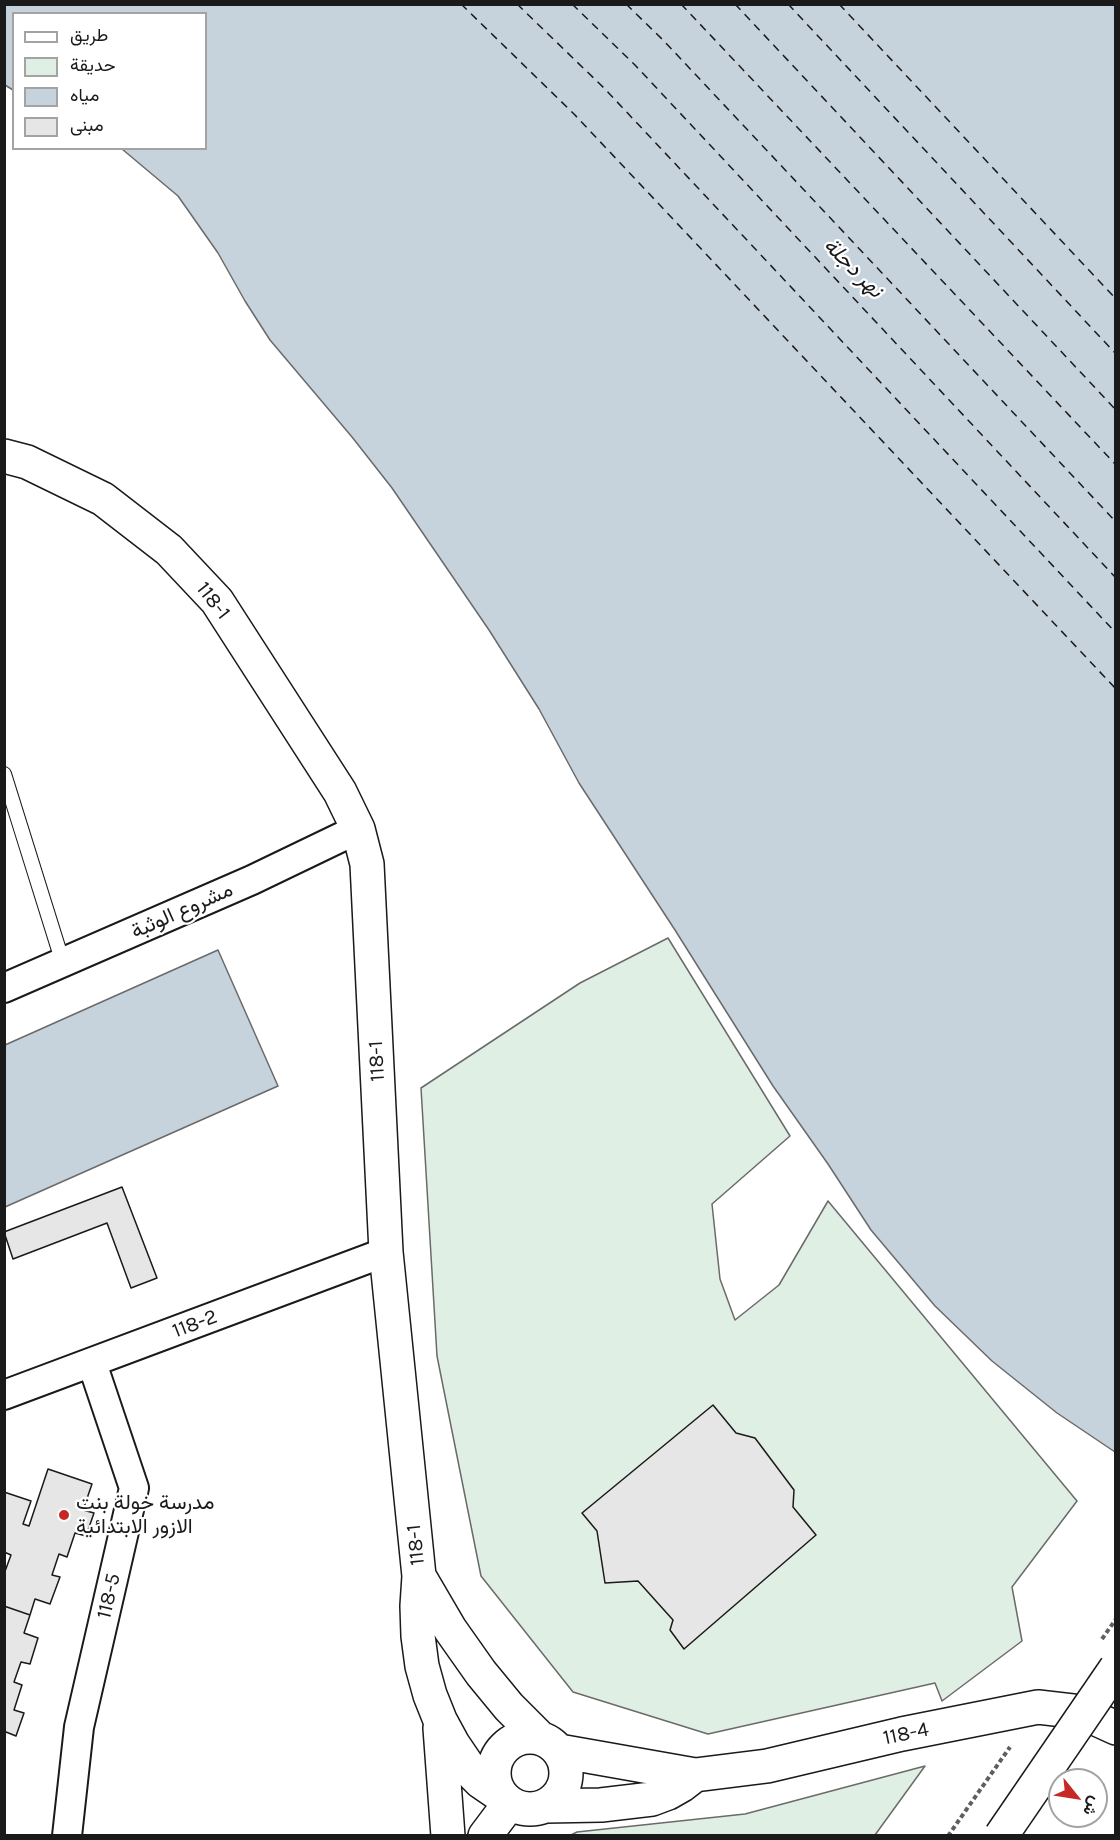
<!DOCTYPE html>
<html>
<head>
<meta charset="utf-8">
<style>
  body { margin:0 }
  #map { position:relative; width:1120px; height:1840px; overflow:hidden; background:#fff; font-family:Karla,Vazirmatn,sans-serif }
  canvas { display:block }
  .frame { position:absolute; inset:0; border:6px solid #1a1a1a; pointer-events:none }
  .legend { position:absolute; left:12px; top:12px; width:195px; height:138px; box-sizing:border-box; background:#fff; border:2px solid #a3a3a3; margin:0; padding:8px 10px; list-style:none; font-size:18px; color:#1a1a1a }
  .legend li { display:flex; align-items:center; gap:12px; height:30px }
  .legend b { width:30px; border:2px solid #a3a3a3 }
  .north { position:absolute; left:1048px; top:1768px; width:60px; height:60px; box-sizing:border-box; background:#fff; border:2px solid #a3a3a3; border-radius:50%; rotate:120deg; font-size:16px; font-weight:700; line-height:24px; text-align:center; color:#1a1a1a }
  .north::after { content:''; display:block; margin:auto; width:21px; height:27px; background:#c62828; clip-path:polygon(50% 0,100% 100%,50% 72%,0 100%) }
</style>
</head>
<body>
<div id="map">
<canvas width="1120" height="1840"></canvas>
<div class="frame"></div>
<ul class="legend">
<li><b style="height:8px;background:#fff"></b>طريق</li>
<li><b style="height:16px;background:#e0efe3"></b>حديقة</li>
<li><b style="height:16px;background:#c6d2dc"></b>مياه</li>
<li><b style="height:16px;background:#e6e6e6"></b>مبنى</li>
</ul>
<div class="north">ش</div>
</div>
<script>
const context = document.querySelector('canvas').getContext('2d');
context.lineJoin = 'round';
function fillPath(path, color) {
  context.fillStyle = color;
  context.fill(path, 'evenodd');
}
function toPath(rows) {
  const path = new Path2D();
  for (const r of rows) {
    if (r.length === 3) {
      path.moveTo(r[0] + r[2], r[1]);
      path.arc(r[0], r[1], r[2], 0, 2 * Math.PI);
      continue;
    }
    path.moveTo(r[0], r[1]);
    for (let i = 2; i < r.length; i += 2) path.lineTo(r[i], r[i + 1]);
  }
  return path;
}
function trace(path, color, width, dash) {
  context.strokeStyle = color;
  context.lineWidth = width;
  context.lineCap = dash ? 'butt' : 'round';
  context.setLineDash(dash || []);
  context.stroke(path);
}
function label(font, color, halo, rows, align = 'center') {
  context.font = font + ' Karla,Vazirmatn,sans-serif';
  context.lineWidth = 4.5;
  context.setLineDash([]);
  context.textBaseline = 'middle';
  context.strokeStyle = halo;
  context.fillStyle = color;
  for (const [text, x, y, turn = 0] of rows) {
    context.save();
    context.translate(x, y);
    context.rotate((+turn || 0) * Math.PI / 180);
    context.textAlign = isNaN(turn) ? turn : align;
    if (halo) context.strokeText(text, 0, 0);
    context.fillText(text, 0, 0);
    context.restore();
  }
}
const green = toPath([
  [668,938,790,1136,712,1204,720,1279,735,1320,779,1285,828,1201,1077,1501,1012,1587,1022,1641,942,1701,935,1683,708,1734,573,1692,481,1576,437,1356,421,1088,580,983,668,938],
  [925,1766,875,1835,571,1835,577,1832,745,1814,925,1766]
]);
const water = toPath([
  [4,5,1115,5,1115,1452,1057,1413,992,1361,935,1306,871,1230,828,1164,773,1086,675,930,579,783,539,709,489,630,392,488,352,437,270,340,245,301,218,253,178,196,122,149,206,148,206,14,14,14,13,90,5,85,4,5],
  [218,950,278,1086,5,1207,5,1045,218,950]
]);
const ferry = toPath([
  [461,4,574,114,1116,689],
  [517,4,605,89,1116,633],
  [572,4,635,65,1116,578],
  [626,4,664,41,1116,522],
  [681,4,1116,465],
  [735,4,1116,410],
  [788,4,1116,354],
  [839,4,1116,299]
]);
const building = toPath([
  [122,1187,157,1278,131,1288,107,1223,13,1259,4,1232,122,1187],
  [713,1405,736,1433,755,1438,794,1490,793,1507,816,1535,684,1649,670,1630,673,1620,638,1581,605,1583,597,1531,582,1513,713,1405],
  [48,1469,92,1484,83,1510,94,1513,86,1536,75,1533,67,1557,59,1554,52,1575,60,1577,50,1604,35,1599,30,1615,4,1606,4,1574,11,1555,4,1552,4,1492,31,1501,23,1524,29,1526,48,1469],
  [4,1606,30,1615,24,1633,38,1638,30,1664,21,1662,14,1682,22,1685,14,1710,24,1713,16,1736,6,1732,4,1736,4,1606]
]);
const path = toPath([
  [948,1836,1010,1747]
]);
const service = toPath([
  [4,774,63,963]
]);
const minor = toPath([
  [4,988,252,880,358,829],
  [4,1395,386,1252],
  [67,1836,79,1727,134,1488,92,1363]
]);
const tertiary = toPath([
  [4,456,27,462,103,499,169,550,217,601,340,792,358,829,367,864,386,1252,419,1576,417,1606,418,1636,422,1666,430,1695,440,1720,453,1744,474,1775,481,1782,500,1795],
  [419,1576,450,1629,481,1673,509,1707,539,1737],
  [440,1728,448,1836],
  [530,1773,36],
  [559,1751,695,1775,767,1766,902,1734,1038,1707,1081,1712,1116,1728],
  [546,1806,601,1805,652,1799,668,1793,682,1785,695,1775],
  [485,1836,509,1804]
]);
const pathBridge = toPath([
  [1102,1639,1116,1619]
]);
const primaryBridge = toPath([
  [1001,1836,1116,1668]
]);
const markers = [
  [64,1515,6,"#c62828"]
];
const streetNames = [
  ["118-1",213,601,52],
  ["مشروع الوثبة",182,911,-24],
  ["118-1",377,1061,-93],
  ["118-2",195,1324,-21],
  ["118-1",416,1545,-96],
  ["118-5",109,1596,-77],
  ["118-4",906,1734,-12]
];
const poiNames = [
  ["مدرسة خولة بنت",76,1503],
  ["الازور الابتدائية",76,1527]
];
const waterNames = [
  ["نهر دجلة",853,268,45]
];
fillPath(green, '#e0efe3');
trace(green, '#6a6a6a', 1.5);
fillPath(water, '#c6d2dc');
trace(water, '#6a6a6a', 1.5);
trace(ferry, '#1a1a1a', 1.5, [8, 6]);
fillPath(building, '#e6e6e6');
trace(building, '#1a1a1a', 1.5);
trace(service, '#1a1a1a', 16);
trace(minor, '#1a1a1a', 32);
trace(tertiary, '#1a1a1a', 36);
trace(path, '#5f5f5f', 4, [4.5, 3]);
trace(service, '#fff', 14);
trace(minor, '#fff', 28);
trace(tertiary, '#fff', 33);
trace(primaryBridge, '#1a1a1a', 36, []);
trace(pathBridge, '#5f5f5f', 4, [4.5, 3]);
trace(primaryBridge, '#fff', 33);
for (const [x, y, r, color] of markers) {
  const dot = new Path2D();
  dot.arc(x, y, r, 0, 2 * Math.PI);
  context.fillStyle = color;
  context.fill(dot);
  trace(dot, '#fff', 2);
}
label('21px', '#1a1a1a', '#fff', streetNames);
label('21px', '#1a1a1a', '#fff', poiNames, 'left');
label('italic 22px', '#1a1a1a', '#fff', waterNames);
</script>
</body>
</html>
